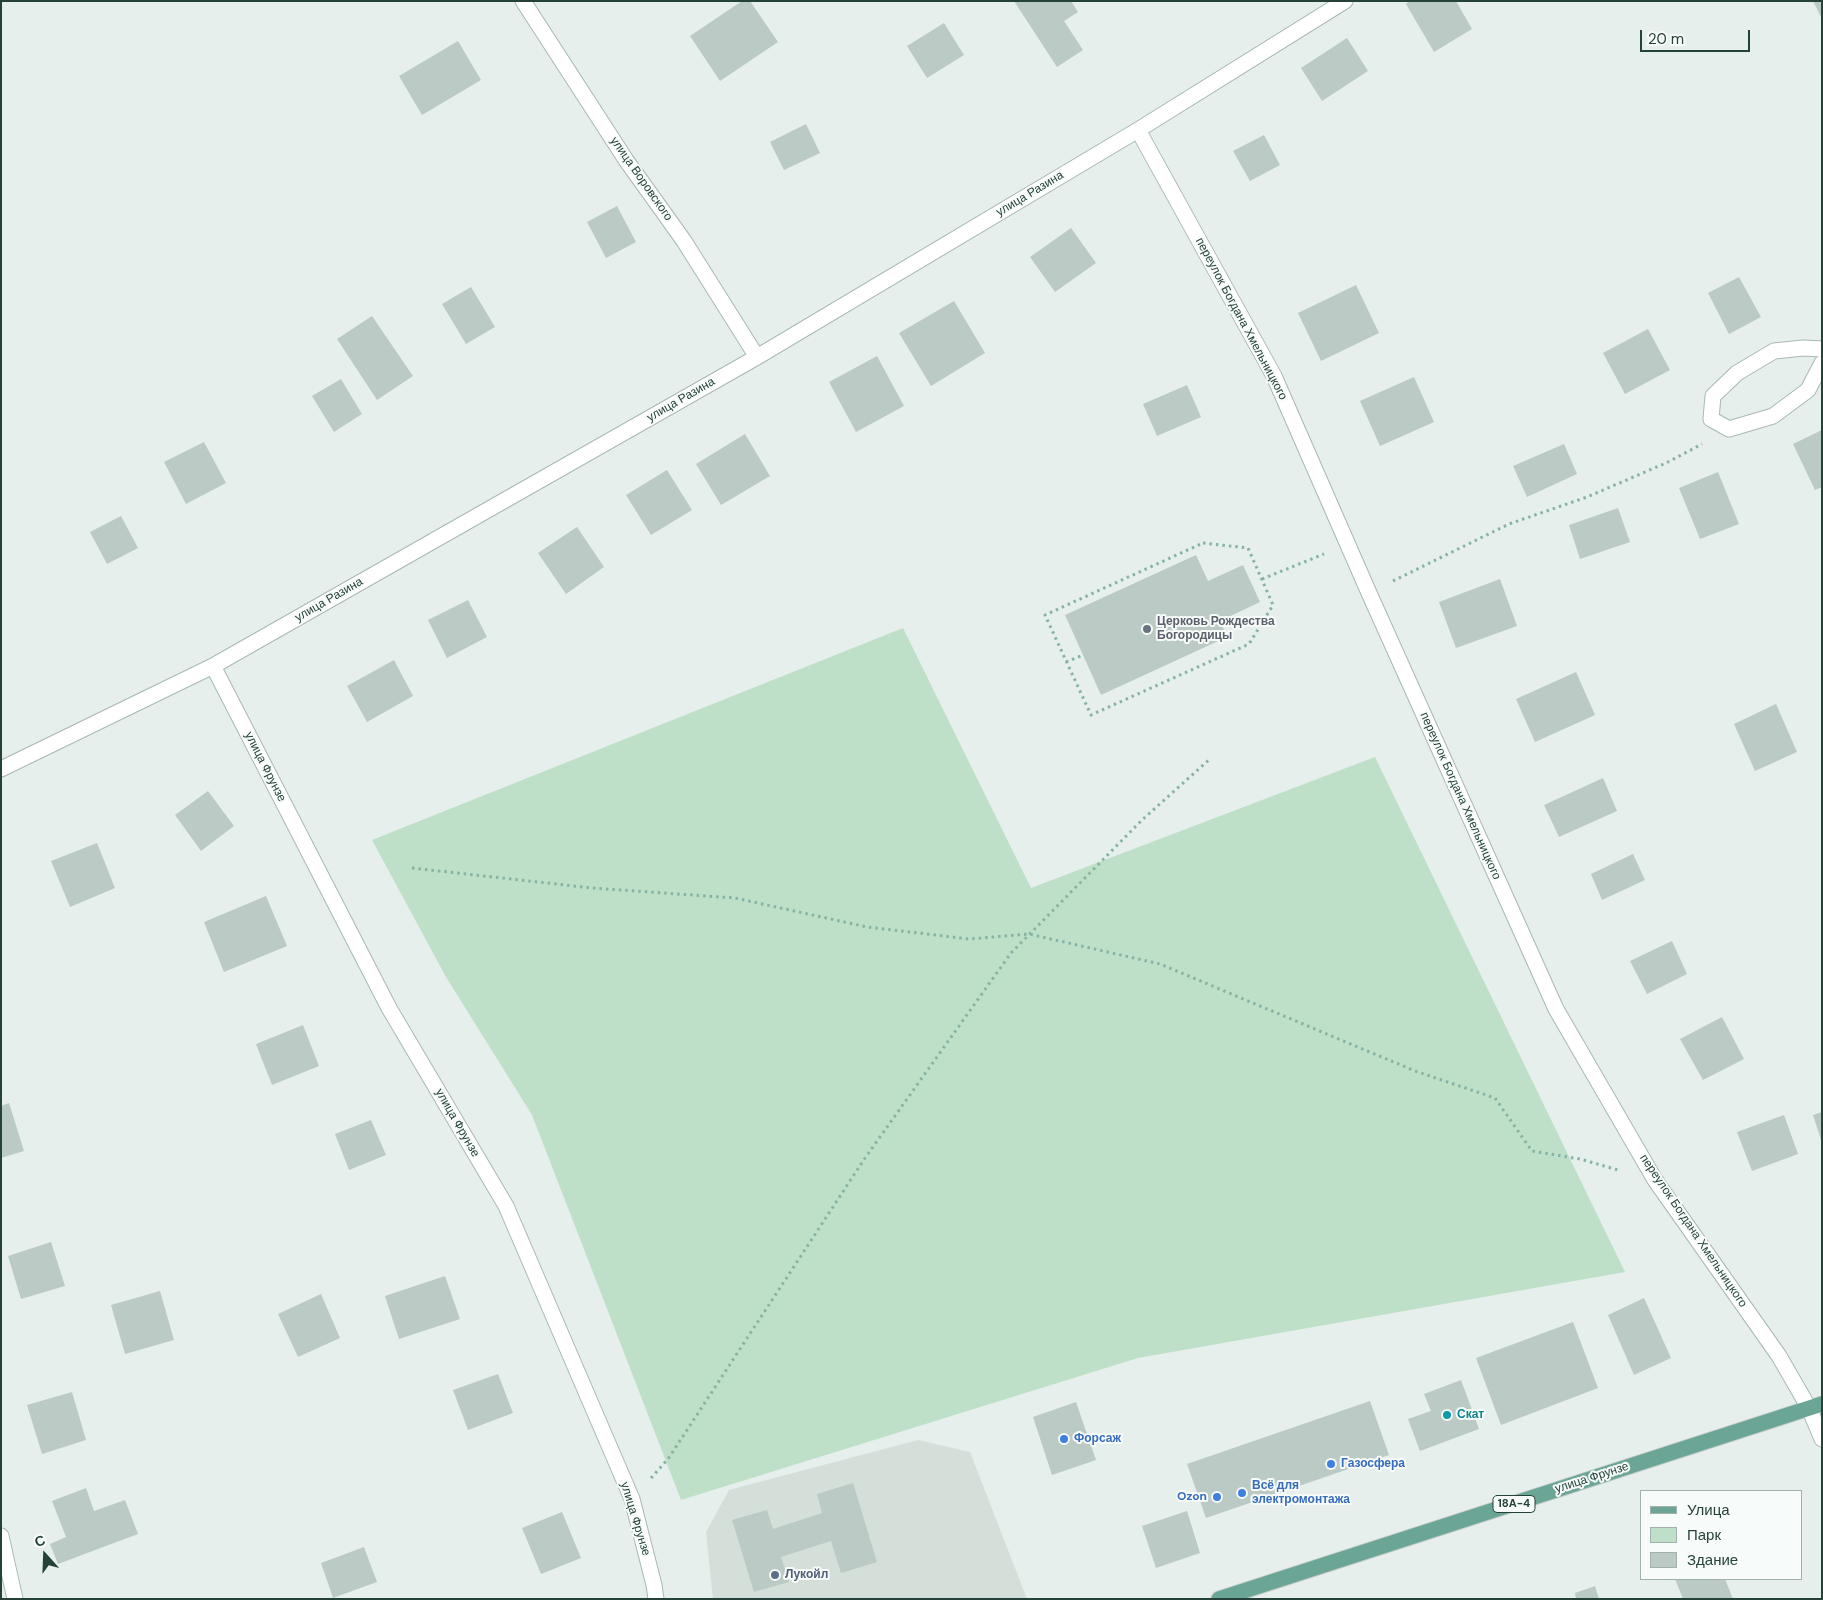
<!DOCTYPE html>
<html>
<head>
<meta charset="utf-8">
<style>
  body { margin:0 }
  #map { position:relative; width:1823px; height:1600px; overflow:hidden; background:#e6efeb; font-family:"DM Sans",sans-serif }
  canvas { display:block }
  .frame { position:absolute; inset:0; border:2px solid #24423a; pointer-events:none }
  .legend { position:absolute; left:1640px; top:1490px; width:162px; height:90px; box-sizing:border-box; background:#f7fbf9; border:1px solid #a3b1ad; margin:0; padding:6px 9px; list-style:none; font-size:15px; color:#24423a }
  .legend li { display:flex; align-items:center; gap:10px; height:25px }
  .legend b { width:25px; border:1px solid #a3b1ad }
  .north { position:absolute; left:20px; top:1530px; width:50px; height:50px; -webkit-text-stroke:4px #f7fbf9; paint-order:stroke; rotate:340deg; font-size:14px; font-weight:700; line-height:20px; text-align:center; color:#24423a }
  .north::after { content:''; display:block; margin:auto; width:18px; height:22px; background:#24423a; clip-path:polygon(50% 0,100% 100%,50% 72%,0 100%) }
  .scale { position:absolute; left:1640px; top:30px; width:110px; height:22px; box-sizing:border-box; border:2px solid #24423a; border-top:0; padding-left:6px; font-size:15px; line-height:18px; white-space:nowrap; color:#24423a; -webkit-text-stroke:4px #f7fbf9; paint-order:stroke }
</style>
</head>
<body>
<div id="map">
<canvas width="1823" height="1600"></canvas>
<div class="frame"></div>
<ul class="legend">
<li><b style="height:6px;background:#6aa596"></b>Улица</li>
<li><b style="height:14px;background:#bfe0c8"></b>Парк</li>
<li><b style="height:14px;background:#bbcac4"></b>Здание</li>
</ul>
<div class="north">С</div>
<div class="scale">20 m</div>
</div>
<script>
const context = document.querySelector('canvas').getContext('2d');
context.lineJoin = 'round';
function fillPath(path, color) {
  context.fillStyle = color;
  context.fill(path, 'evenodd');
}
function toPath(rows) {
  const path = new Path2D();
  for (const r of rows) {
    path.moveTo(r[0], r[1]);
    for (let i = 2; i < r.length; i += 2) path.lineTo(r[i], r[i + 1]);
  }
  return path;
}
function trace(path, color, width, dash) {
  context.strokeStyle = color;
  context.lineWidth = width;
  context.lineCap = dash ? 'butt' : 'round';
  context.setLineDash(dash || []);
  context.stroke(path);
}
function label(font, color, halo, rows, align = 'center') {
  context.font = font + ' "DM Sans",sans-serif';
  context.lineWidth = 4;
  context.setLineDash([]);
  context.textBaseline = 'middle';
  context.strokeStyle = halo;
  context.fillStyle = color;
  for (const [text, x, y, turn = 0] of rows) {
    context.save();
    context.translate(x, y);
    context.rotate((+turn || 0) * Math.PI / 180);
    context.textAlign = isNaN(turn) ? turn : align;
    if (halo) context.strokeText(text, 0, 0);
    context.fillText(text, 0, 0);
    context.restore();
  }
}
const built = toPath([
  [918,1440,970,1452,1027,1599,713,1599,706,1532,729,1490]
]);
const green = toPath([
  [903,628,1031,888,1375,757,1625,1272,1138,1358,681,1500,532,1115,446,977,372,840]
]);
const building = toPath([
  [742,1,750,1,778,42,720,81,690,36],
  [1014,1,1071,1,1078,12,1064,21,1083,50,1057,67],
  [1409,1,1456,1,1472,29,1434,52,1406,4],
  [1813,1,1822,1,1822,19],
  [944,23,964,55,927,78,907,46],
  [1347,38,1368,71,1322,101,1301,68],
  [458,41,481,80,422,115,399,76],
  [806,124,820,153,784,170,770,142],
  [1264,135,1280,165,1250,181,1233,151],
  [617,206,636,242,606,258,587,222],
  [1071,228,1096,263,1055,292,1030,257],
  [1739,277,1761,317,1729,334,1708,293],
  [1356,285,1379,333,1321,361,1298,313],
  [471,287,495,327,466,344,442,304],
  [954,301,985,353,931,386,899,333],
  [372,316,413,376,377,400,337,339],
  [1648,329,1670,370,1625,394,1603,353],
  [877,356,904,406,856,432,829,382],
  [1414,377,1434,422,1380,446,1360,401],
  [341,379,362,414,334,432,312,396],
  [1187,385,1201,417,1157,436,1143,404],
  [1822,430,1822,487,1815,490,1793,444],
  [745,434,770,476,721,505,696,464],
  [204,442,226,483,186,504,164,462],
  [1564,444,1577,474,1527,497,1513,466],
  [667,470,692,510,651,535,626,495],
  [1718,472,1739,524,1700,539,1679,488],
  [1618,508,1630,542,1580,559,1569,525],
  [121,516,138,548,107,564,90,532],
  [577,527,604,567,566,594,538,553],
  [1196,555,1208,581,1243,565,1260,602,1220,621,1227,637,1101,695,1065,615],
  [1500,579,1517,626,1456,648,1439,602],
  [468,600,487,637,447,658,428,620],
  [394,660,413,696,367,722,347,686],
  [1576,672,1595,715,1535,742,1516,699],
  [1776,704,1797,752,1755,771,1734,724],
  [1603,778,1617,811,1559,837,1544,805],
  [208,791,234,826,201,851,175,815],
  [97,843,115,888,70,907,51,861],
  [1633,854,1645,880,1602,900,1591,874],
  [266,896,287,946,224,972,204,922],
  [1672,941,1687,974,1647,994,1630,961],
  [1722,1017,1744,1059,1703,1080,1680,1039],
  [303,1025,319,1066,272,1085,256,1044],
  [9,1103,24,1151,1,1158,1,1106],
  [1822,1112,1822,1140,1821,1140,1813,1115],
  [1784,1115,1798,1154,1752,1171,1737,1132],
  [371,1120,386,1155,349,1170,335,1134],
  [51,1242,65,1286,21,1299,8,1256],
  [445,1276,460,1319,399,1339,385,1296],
  [160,1291,174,1340,125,1354,111,1305],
  [321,1294,340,1338,298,1357,278,1314],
  [1644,1298,1671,1358,1634,1375,1608,1315],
  [1573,1322,1598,1388,1501,1425,1476,1358],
  [498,1374,513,1413,468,1430,453,1390],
  [1461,1380,1479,1429,1420,1451,1408,1419,1431,1411,1424,1394],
  [72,1392,86,1440,42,1454,27,1405],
  [1370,1401,1389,1455,1206,1518,1187,1464],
  [1076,1402,1096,1460,1052,1475,1033,1417],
  [853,1483,877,1562,841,1573,831,1541,781,1557,789,1582,754,1592,732,1520,767,1510,773,1529,822,1513,817,1494],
  [86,1488,94,1511,125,1500,138,1534,58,1564,50,1544,66,1537,52,1501],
  [1187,1511,1200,1553,1156,1568,1142,1526],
  [562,1512,581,1558,541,1574,522,1528],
  [364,1547,377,1582,333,1598,321,1563],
  [1675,1579,1725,1579,1733,1599,1683,1599],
  [1595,1586,1599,1599,1576,1599,1575,1593]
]);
const path = toPath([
  [1203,543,1248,548,1273,605,1249,644,1091,715,1045,615,1203,543],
  [1262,579,1324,554],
  [1393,581,1509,524,1587,497,1666,463,1702,444],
  [1066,662,1083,655],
  [412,868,592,888,735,898,867,927,969,939,1029,934,1160,964,1415,1071,1495,1098,1532,1151,1580,1159,1618,1170],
  [651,1478,668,1459,865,1158,1011,953,1142,820,1211,758]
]);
const street = toPath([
  [523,1,626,160,684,241,757,357],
  [1138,130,1274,376,1369,593,1556,1009,1655,1180,1779,1356,1809,1408,1822,1439],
  [1822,349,1803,348,1774,351,1737,373,1713,396,1711,419,1729,429,1773,416,1808,390,1822,363],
  [213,666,389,1008,506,1206,632,1499,654,1585,656,1599],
  [1,769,213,666,757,357,1138,130,1345,1]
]);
const secondary = toPath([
  [1,1536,15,1599]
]);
const primary = toPath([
  [1219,1599,1822,1404]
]);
const markers = [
  [1147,629,5,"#6b7280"],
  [1447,1415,5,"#0f9aa8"],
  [1064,1439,5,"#3f7fe0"],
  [1331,1464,5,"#3f7fe0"],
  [1242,1493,5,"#3f7fe0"],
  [1217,1497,5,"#3f7fe0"],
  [775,1575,5,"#5c6f8a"]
];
const shields = [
  [1514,1504,42]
];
const shieldNames = [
  ["18А-4",1514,1504]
];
const streetNames = [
  ["улица Воровского",641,179,55],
  ["улица Разина",1030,194,-31],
  ["переулок Богдана Хмельницкого",1241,319,62],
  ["улица Разина",681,400,-30],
  ["улица Разина",329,600,-30],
  ["улица Фрунзе",265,767,63],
  ["переулок Богдана Хмельницкого",1460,796,66],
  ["улица Фрунзе",457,1123,60],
  ["переулок Богдана Хмельницкого",1693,1231,56],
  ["улица Фрунзе",1592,1478,-18],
  ["улица Фрунзе",635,1519,73]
];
const worshipNames = [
  ["Церковь Рождества",1157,622],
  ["Богородицы",1157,636]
];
const cultureNames = [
  ["Скат",1457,1415]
];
const shopNames = [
  ["Форсаж",1074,1439],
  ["Газосфера",1341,1464],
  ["Всё для",1252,1486],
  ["электромонтажа",1252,1500],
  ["Ozon",1207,1497,"right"]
];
const serviceNames = [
  ["Лукойл",785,1575]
];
fillPath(built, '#d4dfda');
fillPath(green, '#bfe0c8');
fillPath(building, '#bbcac4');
trace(street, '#a8b8b2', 17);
trace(secondary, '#a4bbb3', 17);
trace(primary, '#c2cac8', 17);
trace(path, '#86b3a5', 3, [2.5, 4]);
trace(street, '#fff', 15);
trace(secondary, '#fff', 15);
trace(primary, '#6aa596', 15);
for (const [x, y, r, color] of markers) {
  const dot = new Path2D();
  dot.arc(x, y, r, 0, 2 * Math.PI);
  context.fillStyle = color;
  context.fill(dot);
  trace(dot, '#f7fbf9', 2);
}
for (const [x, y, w] of shields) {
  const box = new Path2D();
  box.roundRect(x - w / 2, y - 8.5, w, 17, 4);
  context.fillStyle = '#f7fbf9';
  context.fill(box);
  trace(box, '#24423a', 1);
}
label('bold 11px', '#24423a', null, shieldNames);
label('12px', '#24423a', '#f7fbf9', streetNames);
label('bold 12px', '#5b616d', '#f7fbf9', worshipNames, 'left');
label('bold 12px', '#0d838f', '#f7fbf9', cultureNames, 'left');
label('bold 12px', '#366cbe', '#f7fbf9', shopNames, 'left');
label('bold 12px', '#4e5e75', '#f7fbf9', serviceNames, 'left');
</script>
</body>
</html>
